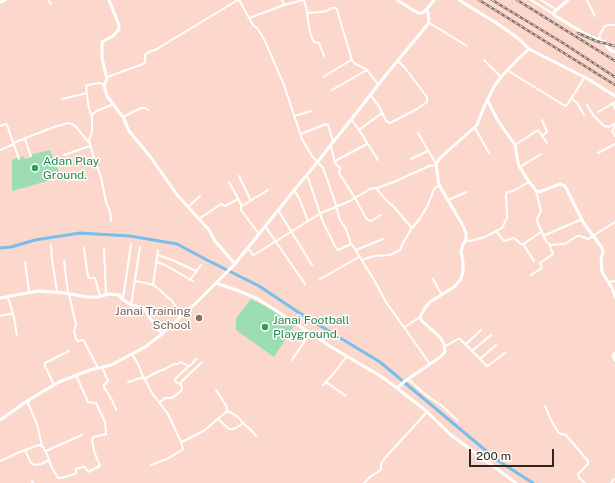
<!DOCTYPE html>
<html>
<head>
<meta charset="utf-8">
<style>
  body { margin:0 }
  #map { position:relative; width:615px; height:483px; overflow:hidden; background:#fbd8cb; font-family:"Public Sans",sans-serif }
  canvas { display:block }
  .scale { position:absolute; left:469px; top:449px; width:85px; height:18px; box-sizing:border-box; border:2px solid #322520; border-top:0; padding-left:5px; font-size:12px; line-height:14px; white-space:nowrap; color:#322520; -webkit-text-stroke:3px #fff; paint-order:stroke }
</style>
</head>
<body>
<div id="map">
<canvas width="615" height="483"></canvas>
<div class="scale">200 m</div>
</div>
<script>
const context = document.querySelector('canvas').getContext('2d');
context.lineJoin = 'round';
function fillPath(path, color) {
  context.fillStyle = color;
  context.fill(path, 'evenodd');
}
function toPath(rows) {
  const path = new Path2D();
  for (const r of rows) {
    path.moveTo(r[0], r[1]);
    for (let i = 2; i < r.length; i += 2) path.lineTo(r[i], r[i + 1]);
  }
  return path;
}
function trace(path, color, width, dash) {
  context.strokeStyle = color;
  context.lineWidth = width;
  context.lineCap = dash ? 'butt' : 'round';
  context.setLineDash(dash || []);
  context.stroke(path);
}
function label(font, color, halo, rows, align = 'center') {
  context.font = font + ' "Public Sans",sans-serif';
  context.lineWidth = 3;
  context.setLineDash([]);
  context.textBaseline = 'middle';
  context.strokeStyle = halo;
  context.fillStyle = color;
  for (const [text, x, y, turn = 0] of rows) {
    context.save();
    context.translate(x, y);
    context.rotate((+turn || 0) * Math.PI / 180);
    context.textAlign = isNaN(turn) ? turn : align;
    if (halo) context.strokeText(text, 0, 0);
    context.fillText(text, 0, 0);
    context.restore();
  }
}
const green = toPath([
  [50,150,61,177,12,191,12,160,23,156,25,159,30,158,30,155],
  [251,299,281,314,296,323,274,357,236,330,236,318]
]);
const canal = toPath([
  [0,248,11,247,35,240,80,233,130,236,177,244,207,260,259,286,304,316,380,362,497,460,533,483]
]);
const street = toPath([
  [48,0,51,4],
  [239,0,253,25,257,28,264,39,284,85,302,139,312,156,323,168,334,199,340,220,346,229,351,244],
  [282,0,284,5],
  [304,0,307,11,308,22,311,36,314,42,319,43,324,56],
  [531,0,553,14],
  [541,0,557,10],
  [587,0,595,16],
  [307,13,321,12,326,11,332,8,336,8,337,10,352,60,354,63,367,70,378,84],
  [249,18,284,5,303,0],
  [428,22,467,46],
  [599,40,600,34,605,26,608,25,615,25],
  [484,60,501,77],
  [507,70,565,106,567,105,585,77],
  [107,77,143,64,145,62,145,55,148,52,155,50,238,0],
  [323,77,351,60],
  [332,90,367,70],
  [370,95,379,106,386,121,390,123,417,109,427,102,427,97,405,68,398,61],
  [571,98,577,103,584,115],
  [62,99,87,93],
  [613,103,615,109],
  [587,105,593,115,604,126,609,127,615,123],
  [598,112,615,102],
  [91,115,88,104,86,86,92,84,99,83,105,85],
  [294,116,311,111],
  [123,117,141,108,145,108,148,110],
  [351,119,359,130,378,160],
  [542,120,547,132,542,136],
  [614,125,614,127,612,131,615,136],
  [0,126,5,124,7,125,19,159],
  [475,128,489,153],
  [359,130,382,113],
  [418,133,436,164],
  [301,134,326,124,328,125,333,141],
  [25,139,31,156],
  [13,143,54,127,68,123,74,125,78,129,88,142],
  [515,145,538,130,547,143],
  [331,146,335,163,340,168,339,173,355,198,366,218,368,220,371,221,381,215],
  [0,150,14,144],
  [598,153,615,144],
  [64,155,90,146],
  [411,159,428,151],
  [335,161,367,144],
  [520,167,541,154],
  [307,175,323,222,336,248,338,250,351,244,353,246,361,259,373,278,386,302,430,364],
  [239,176,250,199,250,201,242,206],
  [229,182,241,204,241,210,259,234],
  [377,188,394,182,429,166,436,165],
  [294,190,299,198,308,221],
  [536,191,541,211,537,219,537,221,546,241,550,245,565,244,577,236,580,236,588,239,615,222],
  [448,200,467,192],
  [250,201,268,190],
  [188,207,200,196],
  [278,210,312,265],
  [199,219,221,204,225,206,238,199],
  [111,221,110,211,106,202,101,177,93,155,89,140,92,132,92,115,95,112,113,104],
  [265,226,305,284],
  [496,231,504,241,514,238,521,244,524,244,528,241,541,232],
  [543,236,582,219],
  [466,240,470,241,485,237,502,228,507,218,506,194,507,192,513,191,529,182],
  [523,244,534,261],
  [51,245,52,259,57,292],
  [84,248,88,277,90,278,95,278,100,296],
  [104,248,106,295],
  [248,248,253,255,254,255,321,213,350,201,370,189,375,188,377,189,384,198,393,206,412,228],
  [356,250,383,239],
  [158,255,172,260,196,271],
  [362,260,374,256,390,255,400,250,403,243,412,228,419,220,428,205,434,189,439,185],
  [64,261,68,293],
  [25,262,29,292],
  [157,262,165,265,193,281],
  [531,275,542,268,540,263,553,254,550,246],
  [320,279,359,257],
  [433,279,441,294],
  [190,280,201,265],
  [135,281,150,284,155,286,172,301,182,315],
  [609,282,615,281],
  [153,285,158,250],
  [69,294,76,325,74,331,76,339,78,341,82,340,84,341,98,368],
  [8,298,13,313,17,335],
  [123,299,131,244],
  [131,305,140,247],
  [0,316,13,313],
  [405,327,420,317],
  [466,344,481,330],
  [444,347,458,339,460,339,487,366,489,365,505,353],
  [472,351,491,335],
  [132,354,138,364,142,374,152,393,168,414,181,442,186,440,205,430,227,411,227,407,216,390],
  [480,359,496,345],
  [292,360,310,333],
  [102,367,108,381,104,385,104,387,112,400,116,410],
  [144,379,159,371,165,369,174,364,178,364,181,362,188,366,191,365,196,359],
  [408,379,426,395,442,406,457,420],
  [128,382,144,377],
  [326,382,346,396],
  [54,385,45,366,45,363,69,351],
  [181,385,176,382,175,379,189,366],
  [323,385,334,373,347,356],
  [27,401,37,424,42,446],
  [159,403,165,398,171,398,175,396,182,390,181,382,202,362],
  [545,406,549,415,551,420,558,432,561,434,566,435,588,461,588,464,578,474,579,478,585,483],
  [227,411,232,413,239,418,243,423,251,430,256,436],
  [218,419,229,429,232,429,236,428,243,423],
  [25,450,31,463,34,465,41,464,49,460],
  [46,451,82,435],
  [0,461,20,452,39,445,43,447,47,454,51,466,58,478,61,478,75,474,76,473,76,469,83,467,85,467,88,472,100,466,94,451,92,439,94,437,106,434,106,431,105,422,96,403,88,402,76,375],
  [151,465,167,459,182,450,183,448,181,442],
  [32,481,33,483],
  [364,483,371,476,378,472,381,469,381,464,384,459,427,412],
  [611,483,614,479]
]);
const secondary = toPath([
  [109,0,119,25,119,29,113,36,102,42,102,58,107,79,104,86,107,96,123,117,129,131,149,155,178,196,209,230,215,241,235,264],
  [397,0,418,13,422,13,427,9],
  [568,0,554,12,554,15,585,34,604,42,610,50,615,52],
  [0,2,5,0],
  [529,49,588,79,615,96],
  [488,101,497,119,510,138,515,145,518,162,519,166,529,182,532,185,536,191,539,192,560,184,565,186,583,222,602,248,603,252,601,260,602,272,612,288,615,297],
  [216,283,239,291,258,299,281,314,333,348,382,377,397,388,425,410,451,435,516,483],
  [0,298,38,291,65,293,87,297,99,297,108,294,119,295,122,299,131,305,144,308,150,318,162,334],
  [615,353,613,356,615,360],
  [397,388,405,381,439,358,445,352,444,344,440,337,422,321,420,317,425,308,430,302,454,287,461,279,463,271,463,261,461,252,463,244,466,240,466,233,462,224,439,185,436,165,439,159,477,125,484,107,495,85,502,76,520,57,529,49,519,39,498,24,459,0],
  [0,420,27,401,59,382,90,370,111,365,130,355,145,347,162,334,198,301,234,265,296,188,315,165,361,107,385,76,428,24,429,19,427,9,434,0]
]);
const rail = toPath([
  [479,0,615,85],
  [492,0,563,43,615,77],
  [517,0,615,61],
  [578,33,596,41,615,46]
]);
const markers = [
  [35,168,4,"#2e9e5b"],
  [199,318,4,"#8d6e63"],
  [265,327,4,"#2e9e5b"]
];
const leisureNames = [
  ["Adan Play",43,161],
  ["Ground.",43,175],
  ["Janai Football",273,320],
  ["Playground.",273,334]
];
const educationNames = [
  ["Janai Training",191,311],
  ["School",191,325]
];
fillPath(green, '#9cddb4');
trace(canal, '#79bdea', 3);
trace(street, '#fff', 2);
trace(secondary, '#fff', 3);
trace(rail, '#887269', 2.5);
trace(rail, '#fff', 1, [3]);
for (const [x, y, r, color] of markers) {
  const dot = new Path2D();
  dot.arc(x, y, r, 0, 2 * Math.PI);
  context.fillStyle = color;
  context.fill(dot);
  trace(dot, '#fff', 1.5);
}
label('12px', '#27864d', '#fff', leisureNames, 'left');
label('12px', '#785e54', '#fff', educationNames, 'right');
</script>
</body>
</html>
